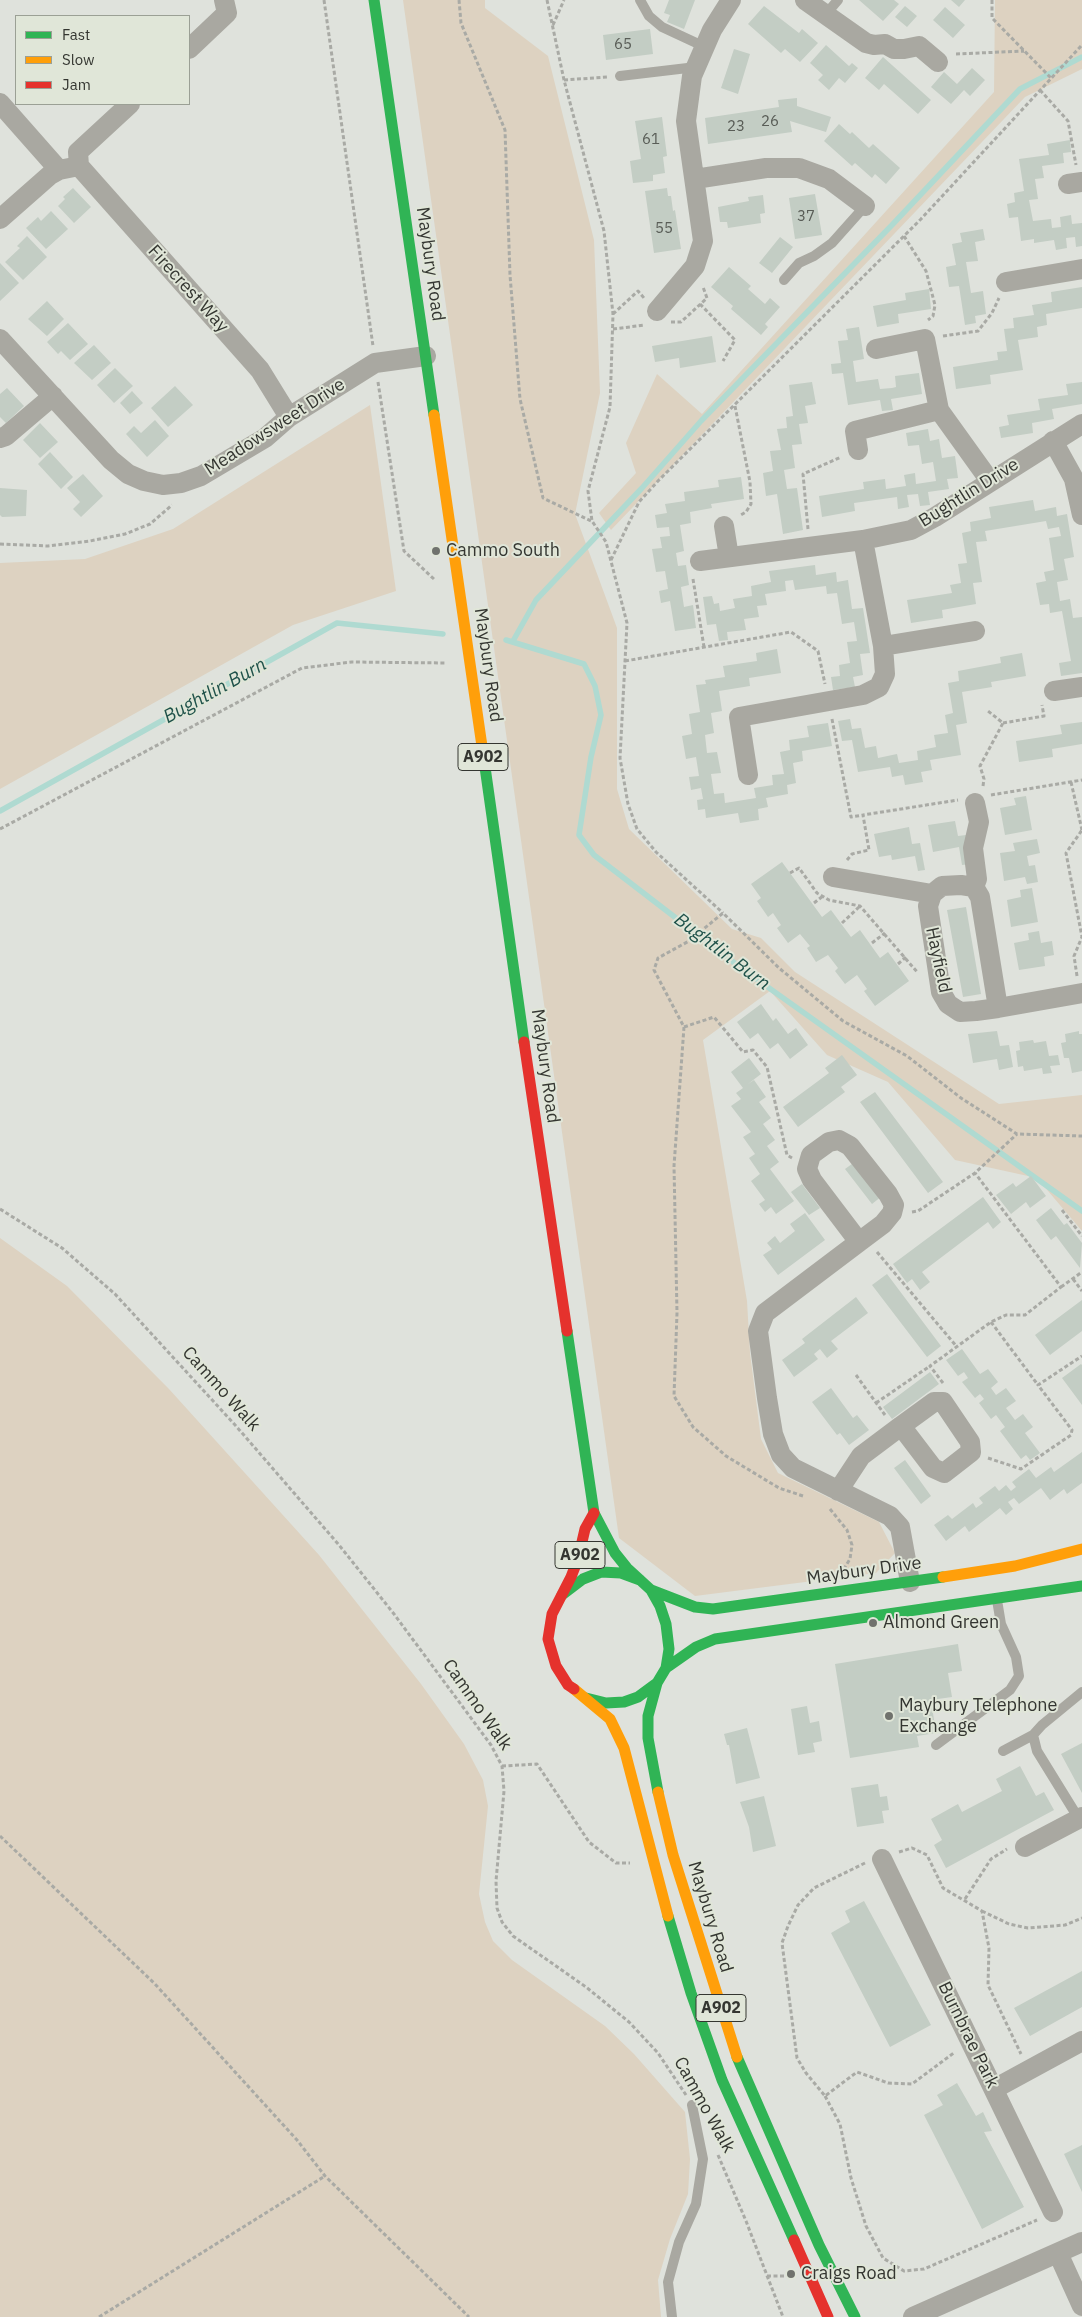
<!DOCTYPE html>
<html>
<head>
<meta charset="utf-8">
<style>
  body { margin:0 }
  #map { position:relative; width:1082px; height:2317px; overflow:hidden; background:#dfe2dc; font-family:"IBM Plex Sans",sans-serif }
  canvas { display:block }
  .legend { position:absolute; left:15px; top:15px; width:175px; height:90px; box-sizing:border-box; background:#e0e6d8; border:1px solid #9ba095; margin:0; padding:6px 9px; list-style:none; font-size:15px; color:#343631 }
  .legend li { display:flex; align-items:center; gap:10px; height:25px }
  .legend b { width:25px; border:1px solid #9ba095 }
</style>
</head>
<body>
<div id="map">
<canvas width="1082" height="2317"></canvas>
<ul class="legend">
<li><b style="height:6px;background:#30b455"></b>Fast</li>
<li><b style="height:6px;background:#ff9f0a"></b>Slow</li>
<li><b style="height:6px;background:#e5322d"></b>Jam</li>
</ul>
</div>
<script>
const context = document.querySelector('canvas').getContext('2d');
context.lineJoin = 'round';
function fillPath(path, color) {
  context.fillStyle = color;
  context.fill(path, 'evenodd');
}
function toPath(rows) {
  const path = new Path2D();
  for (const r of rows) {
    path.moveTo(r[0], r[1]);
    for (let i = 2; i < r.length; i += 2) path.lineTo(r[i], r[i + 1]);
  }
  return path;
}
function trace(path, color, width, dash) {
  context.strokeStyle = color;
  context.lineWidth = width;
  context.lineCap = dash ? 'butt' : 'round';
  context.setLineDash(dash || []);
  context.stroke(path);
}
function label(font, color, halo, rows, align = 'center') {
  context.font = font + ' "IBM Plex Sans",sans-serif';
  context.lineWidth = 4;
  context.setLineDash([]);
  context.textBaseline = 'middle';
  context.strokeStyle = halo;
  context.fillStyle = color;
  for (const [text, x, y, turn = 0] of rows) {
    context.save();
    context.translate(x, y);
    context.rotate((+turn || 0) * Math.PI / 180);
    context.textAlign = isNaN(turn) ? turn : align;
    if (halo) context.strokeText(text, 0, 0);
    context.fillText(text, 0, 0);
    context.restore();
  }
}
const green = toPath([
  [403,0,485,0,485,8,548,56,594,240,600,393,575,514,617,628,617,789,629,829,732,929,761,938,795,972,999,1104,1082,1095,1082,1231,1037,1178,955,1160,888,1082,827,1055,770,991,703,1040,747,1301,750,1353,761,1439,778,1473,879,1522,895,1553,876,1573,695,1596,619,1538],
  [995,0,1082,0,1082,69,1025,97,611,530,599,513,636,473,626,443,657,374,702,414,994,92],
  [370,405,396,591,293,625,0,789,0,563,85,559,173,529],
  [0,1238,67,1286,169,1389,319,1555,421,1684,464,1744,483,1780,488,1806,479,1894,485,1922,493,1941,512,1960,605,2026,634,2054,685,2112,690,2159,688,2194,670,2239,658,2280,661,2317,0,2317]
]);
const stream = toPath([
  [506,640,584,664,595,686,601,715,591,757,579,835,594,855,741,968,1082,1211],
  [513,641,536,600,642,488,701,421,892,225,1020,89,1082,57],
  [0,811,337,623,443,634]
]);
const building = toPath([
  [669,0,695,0,684,29,667,22,670,15,664,13],
  [859,0,894,0,899,4,883,21],
  [951,0,965,0,959,7],
  [764,6,799,33,802,29,818,43,800,62,785,49,781,53,748,24],
  [905,6,917,16,907,27,895,17],
  [945,7,965,25,953,38,933,20],
  [650,29,653,54,606,60,603,35],
  [826,45,849,66,852,63,858,68,845,83,839,78,829,90,818,80,823,75,810,63],
  [734,49,750,54,738,94,721,88],
  [883,57,931,100,918,114,884,84,879,90,865,78],
  [972,68,985,80,970,96,964,90,951,104,931,87,944,72,957,84],
  [797,98,797,106,831,117,826,132,790,121,792,132,708,144,705,118,779,107,778,100],
  [662,117,667,156,663,157,665,173,653,175,653,181,633,183,630,161,641,159,635,121],
  [839,124,850,134,852,132,869,148,873,144,900,168,886,184,875,174,872,178,855,163,852,166,824,141],
  [1070,140,1071,152,1063,153,1064,163,1042,166,1044,178,1035,179,1038,199,1029,200,1033,221,1051,219,1052,228,1061,227,1060,217,1071,215,1072,224,1082,223,1082,246,1076,247,1075,237,1066,238,1067,248,1056,250,1054,240,1034,243,1034,239,1021,241,1018,217,1009,218,1007,204,1015,202,1014,193,1024,191,1019,159,1049,155,1047,144],
  [73,188,91,207,74,223,58,206,65,199,63,197],
  [667,188,668,196,671,196,673,211,675,210,681,249,654,253,645,191],
  [815,194,822,235,795,239,789,198],
  [763,195,765,213,760,214,761,223,728,228,727,222,720,222,718,207,749,201,748,197],
  [51,211,68,229,46,249,26,228,38,217,41,221],
  [983,229,985,240,975,242,978,261,966,262,971,293,983,291,986,314,975,316,976,323,965,325,959,286,949,287,946,267,956,265,952,244,962,242,960,233],
  [27,236,47,257,23,280,5,262,20,248,17,246],
  [780,237,793,247,772,273,759,263],
  [0,263,19,283,0,301],
  [729,267,751,286,748,289,765,304,770,298,780,307,765,324,768,327,761,335,731,309,733,306,711,287],
  [1082,287,1082,308,1046,314,1047,325,1037,327,1038,337,1018,340,1023,370,990,375,991,384,956,389,953,367,998,360,997,352,1007,351,1004,329,1014,328,1013,318,1034,315,1032,305,1052,302,1051,292],
  [929,289,931,309,898,314,899,323,877,327,873,306,906,300,905,293],
  [47,301,64,319,47,336,28,319],
  [68,323,88,344,70,360,61,351,58,354,47,342],
  [859,327,864,359,853,361,856,382,878,379,880,389,892,388,896,387,895,376,919,373,922,394,891,399,893,410,882,411,880,400,848,405,843,373,832,374,831,364,841,363,838,341,848,340,846,329],
  [712,336,716,362,680,368,679,358,655,362,652,346],
  [94,345,111,363,92,380,74,363],
  [115,368,133,386,114,403,97,385],
  [812,382,816,404,805,406,808,423,799,424,802,444,792,445,795,468,784,470,787,489,797,488,803,530,783,534,777,494,766,496,763,473,773,471,770,451,781,450,777,429,787,428,786,417,793,416,789,385],
  [1082,382,1082,404,1052,409,1054,419,1032,423,1033,433,1001,438,999,427,1009,425,1007,415,1040,410,1038,399,1068,395,1066,384],
  [175,386,193,405,168,427,151,408],
  [7,388,24,406,6,423,0,417,0,394],
  [132,391,143,403,130,414,120,403],
  [155,420,169,436,147,457,126,434,134,426,141,433],
  [40,423,58,442,40,458,23,440],
  [928,429,930,441,939,439,942,458,955,456,958,478,947,479,949,489,928,492,930,505,920,506,918,494,907,495,909,507,898,509,897,497,854,503,855,511,822,517,819,496,864,489,863,482,885,479,886,489,906,486,904,475,915,473,916,484,936,481,933,462,922,464,919,445,908,446,906,433],
  [50,452,73,477,61,489,38,464],
  [83,474,103,496,81,517,73,509,80,502,67,488],
  [741,477,744,499,711,504,712,508,690,512,691,523,680,525,684,551,676,553,678,566,686,565,689,585,681,587,684,607,693,605,696,628,675,631,670,601,661,603,659,591,668,589,665,571,656,572,652,549,662,548,660,537,670,536,669,527,657,528,655,515,667,513,665,504,685,501,684,492,719,487,718,480],
  [0,488,27,490,26,516,2,517,0,515],
  [1033,500,1035,511,1056,507,1057,516,1067,514,1074,557,1064,559,1068,580,1057,582,1060,601,1070,599,1073,618,1082,617,1082,673,1061,676,1059,663,1071,661,1062,611,1050,613,1049,604,1040,605,1036,583,1046,581,1044,572,1054,570,1049,538,1061,536,1059,527,1048,529,1046,521,985,531,987,541,976,542,982,582,973,583,976,604,942,610,943,618,911,623,907,600,952,593,950,585,961,583,958,564,967,563,962,533,971,531,970,522,991,518,989,507],
  [815,565,816,575,836,572,837,582,848,580,852,609,863,608,870,653,860,654,863,675,853,677,855,687,833,690,831,677,840,676,839,665,850,663,847,642,857,641,854,622,842,624,837,593,827,594,826,586,795,590,793,580,785,581,786,591,765,594,767,605,757,606,759,617,744,619,746,630,727,632,728,640,719,641,716,624,707,625,703,597,712,596,714,604,719,603,720,611,735,608,733,599,752,596,751,586,771,582,769,571],
  [777,649,781,673,749,678,750,686,719,691,722,711,711,713,714,733,705,735,707,753,717,752,721,773,711,774,714,794,724,793,725,803,756,798,754,788,773,785,772,775,784,774,780,752,790,750,789,740,809,737,807,726,828,723,832,746,802,751,803,761,793,763,796,783,787,785,788,794,766,798,768,807,758,809,759,820,740,823,738,813,706,818,705,809,698,810,697,800,703,799,701,788,691,790,689,777,699,776,696,757,686,759,682,736,692,734,689,714,700,712,696,685,706,684,705,680,725,677,723,666,757,661,756,653],
  [1022,653,1026,676,991,682,992,687,962,692,967,723,956,725,961,755,930,760,932,770,921,772,923,782,905,785,903,775,892,777,890,767,858,772,852,740,842,741,838,721,850,719,852,729,861,728,865,748,876,746,878,758,897,754,899,763,918,760,917,751,936,747,934,735,948,733,945,715,953,713,948,683,959,681,958,671,1001,663,1000,657],
  [1082,722,1082,744,1052,749,1053,757,1019,762,1016,741,1062,734,1060,725],
  [1026,796,1032,830,1005,835,1000,808,1016,805,1014,798],
  [955,821,958,836,966,835,971,864,962,865,959,847,933,852,928,825],
  [909,827,912,844,920,843,925,870,918,871,915,856,892,860,891,855,879,857,874,834],
  [1037,839,1040,853,1027,856,1029,866,1035,865,1038,882,1027,884,1025,877,1004,881,1000,853,1015,851,1013,843],
  [782,862,822,917,831,910,851,937,860,930,880,958,888,952,909,981,875,1006,864,991,867,989,857,975,845,984,835,971,838,968,828,955,816,962,807,948,810,946,800,934,788,943,777,928,781,925,773,913,768,917,757,901,761,898,751,884],
  [1032,888,1038,922,1011,927,1007,900,1021,897,1020,890],
  [966,907,981,994,963,997,947,910],
  [1039,931,1041,943,1052,941,1054,955,1044,957,1045,966,1019,970,1014,943,1029,940,1028,933],
  [761,1004,773,1021,776,1018,788,1034,796,1028,808,1045,790,1059,778,1043,770,1049,758,1033,750,1039,737,1022],
  [997,1031,1000,1046,1009,1045,1013,1067,999,1070,997,1059,973,1063,968,1034],
  [1079,1031,1079,1034,1082,1034,1082,1071,1072,1073,1069,1058,1064,1058,1061,1043,1066,1042,1065,1034],
  [1033,1040,1034,1043,1046,1041,1049,1056,1058,1055,1060,1065,1050,1066,1052,1073,1043,1074,1042,1068,1024,1071,1023,1066,1018,1067,1016,1051,1020,1050,1019,1042],
  [842,1055,857,1075,841,1087,845,1092,798,1127,783,1107,829,1073,825,1068],
  [749,1058,761,1074,748,1084,754,1080,766,1097,759,1102,771,1118,763,1124,775,1140,767,1146,779,1162,770,1169,794,1201,776,1214,771,1207,765,1212,759,1204,765,1200,751,1181,760,1174,749,1158,755,1154,743,1137,751,1132,731,1106,741,1099,736,1093,743,1088,731,1072],
  [875,1092,943,1182,928,1193,860,1102],
  [856,1161,882,1196,872,1204,845,1169],
  [1031,1176,1046,1196,1030,1208,1026,1202,1011,1214,996,1195,1013,1183,1016,1187],
  [802,1184,820,1208,809,1215,791,1192],
  [983,1197,1001,1222,993,1229,988,1222,922,1272,930,1282,920,1290,912,1279,907,1283,893,1264],
  [1051,1208,1064,1225,1067,1223,1082,1243,1080,1268,1056,1236,1051,1240,1036,1220],
  [805,1213,825,1240,778,1275,763,1255,772,1249,767,1243,775,1236,780,1243,795,1231,790,1224],
  [887,1274,941,1346,927,1357,872,1285],
  [856,1297,868,1313,831,1341,838,1349,827,1358,820,1349,814,1354,818,1359,794,1377,782,1360,805,1343,802,1339],
  [1082,1300,1082,1331,1050,1355,1035,1335],
  [962,1349,980,1374,988,1369,998,1382,991,1388,996,1395,1006,1388,1016,1401,1006,1408,1015,1420,1023,1414,1033,1427,1025,1433,1040,1453,1030,1460,1026,1455,1021,1459,1000,1431,1005,1427,996,1415,991,1419,979,1403,984,1399,980,1394,975,1398,962,1382,968,1378,964,1372,958,1376,946,1360],
  [1081,1364,1082,1365,1082,1405,1062,1378],
  [930,1372,939,1384,892,1419,883,1407],
  [831,1388,853,1418,857,1415,869,1430,849,1445,840,1433,837,1435,812,1402],
  [1082,1452,1082,1483,1067,1494,1064,1489,1050,1500,1041,1488,1019,1504,1014,1498,1008,1502,1013,1509,1006,1515,1000,1508,969,1532,965,1526,946,1541,934,1525,948,1515,952,1519,973,1503,976,1508,983,1503,979,1498,995,1486,999,1491,1006,1485,1011,1491,1016,1487,1012,1482,1029,1469,1036,1478,1051,1467,1054,1472],
  [905,1460,931,1496,921,1504,894,1468],
  [958,1644,962,1671,948,1673,952,1697,931,1700,936,1733,917,1736,919,1747,850,1758,835,1664],
  [807,1706,810,1723,819,1721,822,1741,813,1743,815,1752,798,1755,791,1709],
  [747,1728,760,1778,736,1784,729,1745,727,1745,724,1734],
  [1082,1743,1082,1793,1061,1754],
  [1020,1766,1036,1796,1044,1792,1054,1810,946,1868,934,1845,942,1840,931,1819,958,1804,962,1812,1002,1791,996,1779],
  [878,1784,880,1797,887,1796,889,1810,882,1811,884,1823,857,1827,851,1788],
  [764,1796,776,1846,753,1852,749,1827,740,1802],
  [864,1901,931,2025,890,2047,831,1933,850,1922,845,1911],
  [1082,1971,1082,2007,1030,2036,1014,2008],
  [957,2083,976,2116,983,2112,992,2131,984,2132,1024,2207,982,2229,924,2115,943,2105,937,2095],
  [1082,2145,1082,2192,1064,2154]
]);
const path = toPath([
  [324,0,373,346],
  [459,0,461,23,505,130,510,275,520,399,543,498,591,521],
  [547,0,564,80,604,231,613,314,610,407,588,491,592,521,606,542,627,623,620,758,628,804,637,829,656,852,723,913],
  [992,0,992,18,1051,78],
  [553,25,564,0],
  [956,54,1024,51],
  [564,80,608,77],
  [1040,90,1068,121,1076,165],
  [904,236,926,271,935,305,933,316,928,320],
  [700,304,735,340,723,361],
  [613,314,638,291,644,298],
  [671,322,681,322,707,298,703,287],
  [613,329,645,325],
  [943,336,978,331,992,313,999,298],
  [378,382,404,551,435,580],
  [735,406,750,482,751,504,746,512,739,516],
  [808,529,803,474,841,457],
  [0,544,48,546,90,541,125,534,150,524,172,505],
  [611,560,639,502,658,481,921,219,1082,45],
  [693,579,704,647],
  [625,661,791,632,818,651,825,684],
  [832,719,851,817,863,815],
  [1003,723,1044,716,1042,705],
  [1071,782,1082,830],
  [983,786,984,779,980,766,1003,723,988,711],
  [991,795,1082,780],
  [0,829,302,668,352,662,446,663],
  [847,860,852,854,869,850,863,815,958,800],
  [790,873,799,868,817,893,829,900,860,906,918,973],
  [814,903,823,896],
  [842,923,859,907],
  [872,943,885,933],
  [898,964,906,957],
  [1077,976,1074,956,1082,937,1066,853,1082,830],
  [684,1027,714,1017,743,1052,753,1050,767,1067,787,1155,792,1158],
  [0,1209,62,1248,115,1294,236,1426,339,1545,394,1614,491,1745,502,1766,504,1791,496,1881,497,1908,502,1922,513,1936,586,1987,629,2022,658,2053,686,2095],
  [1062,1210,1082,1236],
  [912,1212,918,1211,975,1173,1017,1134],
  [877,1252,957,1347],
  [1073,1279,1082,1291],
  [1061,1287,1082,1272],
  [991,1322,1038,1385],
  [856,1375,885,1415],
  [943,1383,930,1366,991,1322,1006,1315,1025,1315,1061,1287,975,1173],
  [876,1403,930,1366],
  [988,1458,1021,1469,1071,1435,1072,1430,1038,1385,1082,1356],
  [803,1496,779,1488,726,1456,693,1427,674,1396,677,1313,674,1166,684,1027,654,970,658,958,689,941,723,913,779,968,843,1021,907,1056,961,1098,1017,1134,1082,1136],
  [830,1509,847,1530,852,1545,850,1559,845,1567],
  [502,1766,537,1764,589,1842,616,1863,630,1863],
  [0,1836,155,1984,297,2140,325,2176,469,2317],
  [899,1852,912,1848,927,1855,943,1888,982,1911,989,1948,988,1985,1021,2054],
  [865,1863,814,1888,798,1905,788,1926,782,1943,797,2058,806,2073,825,2096,857,2072,888,2083,912,2084,955,2052],
  [965,1899,991,1859,1007,1849],
  [982,1911,1009,1924,1028,1928,1065,1925,1082,1918],
  [825,2096,840,2124,851,2178,866,2226,883,2258,904,2271,924,2269,1037,2220],
  [718,2155,746,2221,783,2317],
  [767,2276,786,2276],
  [99,2317,325,2176]
]);
const lane = toPath([
  [640,0,649,16,662,27,705,47],
  [826,14,838,0],
  [620,76,696,67],
  [784,280,799,263,814,256,832,243,865,206],
  [936,1745,1010,1690,1019,1676,1016,1657,1001,1624,997,1600],
  [1003,1751,1033,1735],
  [1079,1819,1037,1751,1033,1735,1042,1725,1082,1692],
  [672,2317,668,2282,679,2242,696,2204,703,2159,692,2105]
]);
const street = toPath([
  [805,0,866,43,874,45,885,44,894,49,904,49,919,46,938,62],
  [189,49,227,13,224,0],
  [0,103,59,170],
  [79,166,260,370,289,417],
  [79,166,78,152,130,104],
  [695,179,766,168,799,168,829,179,865,206],
  [1068,184,1082,182],
  [0,219,50,175,59,170,79,166],
  [1006,282,1082,269],
  [657,311,695,266,703,241,686,121,692,76,712,30,731,0],
  [0,339,111,460,128,474,144,481,163,485,181,483,201,476,265,438,289,417,375,363,426,356],
  [876,349,925,339,939,410,990,481],
  [0,438,6,436,53,396],
  [1053,441,1074,479,1082,515],
  [858,450,855,431,939,410],
  [724,526,729,557],
  [700,561,863,540,911,530,935,517,1082,424],
  [883,646,975,631],
  [1054,691,1082,687],
  [748,775,739,717,863,695,879,687,885,674,883,646,863,540],
  [833,877,932,894],
  [974,887,977,879,973,848,979,822,975,803],
  [998,1008,980,897,974,887,961,885,942,886,932,894,928,906,941,992,948,1004,960,1012,976,1011,998,1008,1082,993],
  [839,1140,850,1146,888,1194,894,1205,892,1213,883,1224,859,1242,812,1180,807,1169,811,1155,829,1142,839,1140],
  [859,1242,765,1313,758,1331,767,1398,773,1434,781,1455,793,1468,890,1516,900,1527,910,1582],
  [934,1402,943,1402,970,1442,971,1452,944,1473,933,1468,901,1426,934,1402],
  [838,1491,861,1456,901,1426],
  [1025,1847,1082,1817],
  [882,1859,1053,2212],
  [994,2089,1082,2041],
  [1058,2253,1082,2306],
  [913,2317,1082,2242]
]);
const fast = toPath([
  [374,0,434,415],
  [484,760,524,1042],
  [567,1331,594,1513,615,1553,627,1568,651,1590,660,1606,666,1624,669,1649,666,1668,657,1683,648,1716,648,1738,658,1792],
  [651,1590,695,1607,713,1609,943,1577],
  [562,1595,583,1579,601,1572,621,1573,640,1580],
  [666,1668,696,1647,715,1639,1082,1586],
  [586,1698,606,1703,624,1702,638,1697,657,1683],
  [668,1916,691,1993,722,2080,794,2240],
  [737,2057,819,2245,855,2317]
]);
const slow = toPath([
  [434,415,484,760],
  [943,1577,1015,1566,1082,1549],
  [574,1689,610,1719,624,1748,668,1916],
  [658,1792,673,1855,737,2057]
]);
const jam = toPath([
  [524,1042,567,1331],
  [574,1689,568,1685,556,1666,548,1639,552,1614,571,1577,578,1559,585,1529,594,1513],
  [794,2240,828,2317]
]);
const markers = [
  [436,551,5,"#70726d"],
  [873,1623,5,"#70726d"],
  [889,1716,5,"#70726d"],
  [791,2274,5,"#70726d"]
];
const numberNames = [
  ["65",623,45],
  ["26",770,122],
  ["23",736,127],
  ["61",651,140],
  ["37",806,217],
  ["55",664,229]
];
const shields = [
  [483,757,50],
  [580,1555,50],
  [721,2008,50]
];
const shieldNames = [
  ["A902",483,757],
  ["A902",580,1555],
  ["A902",721,2008]
];
const streetNames = [
  ["Maybury Road",430,264,82],
  ["Firecrest Way",188,289,48],
  ["Meadowsweet Drive",275,427,-33],
  ["Bughtlin Drive",969,493,-32],
  ["Maybury Road",488,665,82],
  ["Hayfield",938,960,78],
  ["Maybury Road",545,1066,82],
  ["Cammo Walk",221,1389,48],
  ["Maybury Drive",864,1571,-8],
  ["Cammo Walk",477,1705,55],
  ["Maybury Road",710,1917,73],
  ["Burnbrae Park",968,2035,64],
  ["Cammo Walk",704,2105,61]
];
const poiNames = [
  ["Cammo South",446,551],
  ["Almond Green",883,1623],
  ["Maybury Telephone",899,1706],
  ["Exchange",899,1727],
  ["Craigs Road",801,2274]
];
const waterNames = [
  ["Bughtlin Burn",215,691,-29],
  ["Bughtlin Burn",722,952,37]
];
fillPath(green, '#ddd2c1');
trace(stream, '#afdad1', 5.5);
fillPath(building, '#c3cdc4');
trace(path, '#a9aaa5', 3, [4, 2.5]);
trace(lane, '#a9a8a1', 10);
trace(street, '#a9a8a1', 20);
trace(fast, '#30b455', 11);
trace(slow, '#ff9f0a', 11);
trace(jam, '#e5322d', 11);
for (const [x, y, r, color] of markers) {
  const dot = new Path2D();
  dot.arc(x, y, r, 0, 2 * Math.PI);
  context.fillStyle = color;
  context.fill(dot);
  trace(dot, '#e0e6d8', 2);
}
label('15px', '#595d57', null, numberNames);
for (const [x, y, w] of shields) {
  const box = new Path2D();
  box.roundRect(x - w / 2, y - 13.5, w, 27, 4);
  context.fillStyle = '#e0e6d8';
  context.fill(box);
  trace(box, '#343631', 1);
}
label('bold 16px', '#343631', null, shieldNames);
label('18px', '#343631', '#e0e6d8', streetNames);
label('18px', '#343631', '#e0e6d8', poiNames, 'left');
label('italic 19px', '#1f524a', '#e0e6d8', waterNames);
</script>
</body>
</html>
